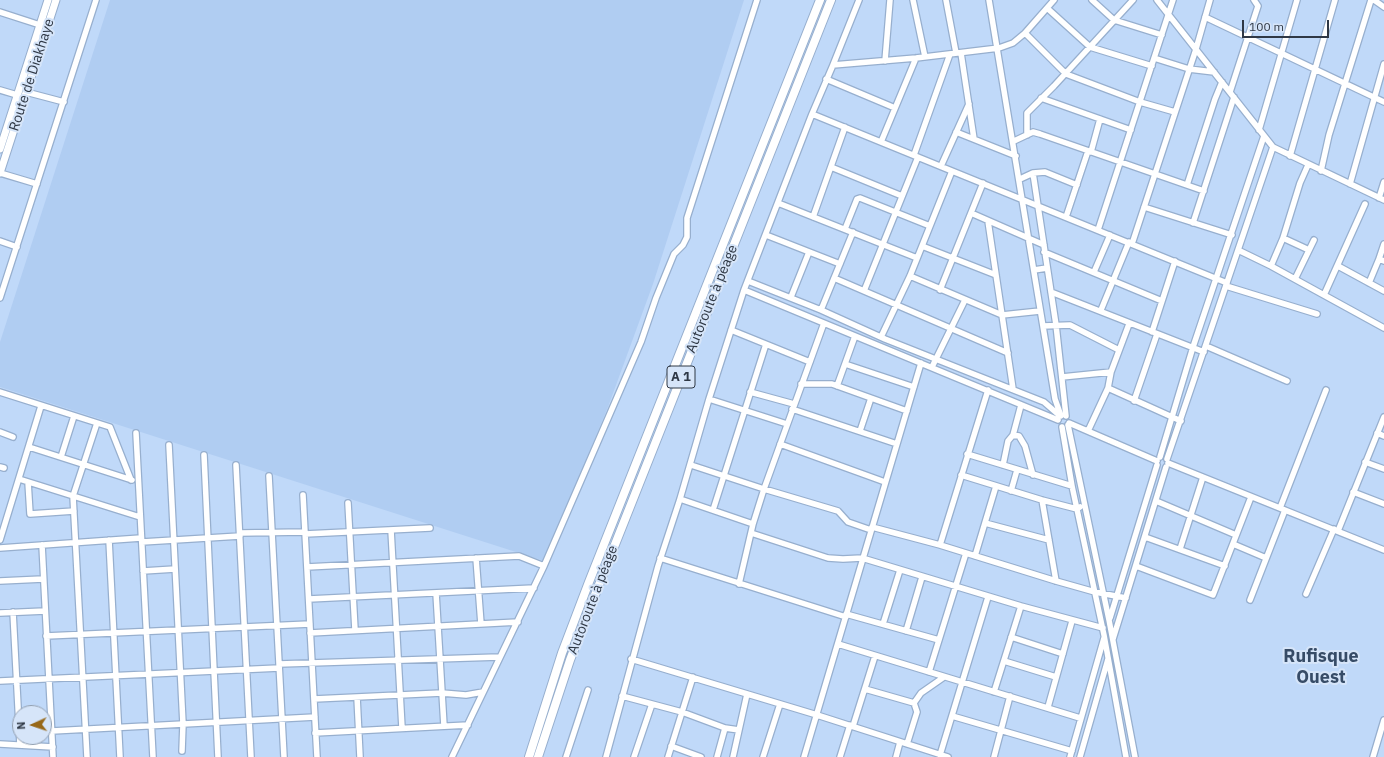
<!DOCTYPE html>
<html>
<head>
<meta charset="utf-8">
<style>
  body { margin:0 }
  #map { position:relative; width:1384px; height:757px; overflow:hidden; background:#c0d9f9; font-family:"IBM Plex Sans",sans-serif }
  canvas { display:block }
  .north { position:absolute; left:12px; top:705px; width:40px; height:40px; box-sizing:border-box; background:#d6e5f9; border:1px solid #93a0b1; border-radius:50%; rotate:267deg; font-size:11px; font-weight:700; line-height:16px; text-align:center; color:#2f3845 }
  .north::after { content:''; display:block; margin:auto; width:14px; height:18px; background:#976819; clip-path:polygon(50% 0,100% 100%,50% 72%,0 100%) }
  .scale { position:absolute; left:1242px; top:20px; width:87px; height:18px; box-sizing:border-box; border:2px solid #2f3845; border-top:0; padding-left:5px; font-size:12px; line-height:14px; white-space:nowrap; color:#2f3845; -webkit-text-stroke:3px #d6e5f9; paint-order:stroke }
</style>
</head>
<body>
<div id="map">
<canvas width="1384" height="757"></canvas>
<div class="north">N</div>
<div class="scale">100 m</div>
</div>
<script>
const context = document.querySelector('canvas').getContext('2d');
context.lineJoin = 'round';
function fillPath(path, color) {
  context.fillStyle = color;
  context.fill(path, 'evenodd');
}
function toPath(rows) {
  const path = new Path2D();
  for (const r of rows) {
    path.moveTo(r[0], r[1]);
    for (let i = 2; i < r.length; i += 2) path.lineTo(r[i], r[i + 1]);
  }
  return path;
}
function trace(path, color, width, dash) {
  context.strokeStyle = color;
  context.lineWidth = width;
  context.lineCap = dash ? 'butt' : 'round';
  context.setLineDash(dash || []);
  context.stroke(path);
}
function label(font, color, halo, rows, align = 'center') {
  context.font = font + ' "IBM Plex Sans",sans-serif';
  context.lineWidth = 4;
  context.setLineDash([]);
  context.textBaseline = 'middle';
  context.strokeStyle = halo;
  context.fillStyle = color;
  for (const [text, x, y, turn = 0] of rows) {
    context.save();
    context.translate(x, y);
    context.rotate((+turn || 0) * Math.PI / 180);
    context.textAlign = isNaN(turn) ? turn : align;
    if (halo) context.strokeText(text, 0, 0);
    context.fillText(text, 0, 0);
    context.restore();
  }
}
const built = toPath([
  [110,0,744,0,653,284,608,407,544,561,0,387,0,342]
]);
const minor = toPath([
  [913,0,925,57],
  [946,0,956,53],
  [989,0,1055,399,1061,416],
  [1092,0,1114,20,1162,35],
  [1157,0,1273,147,1384,200],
  [1374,0,1384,7],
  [1047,8,1090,47,1152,66],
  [0,12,40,25],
  [1205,17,1384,102],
  [1025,33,1066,74,1140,102,1175,112],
  [961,53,974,139],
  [1154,58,1189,69,1214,72],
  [885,61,890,0],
  [833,65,859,0],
  [826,79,895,108],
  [0,90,17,95],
  [26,92,64,102],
  [1230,92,1258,6,1254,0],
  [1041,98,1131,130],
  [812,114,1227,283],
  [1259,130,1297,0],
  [956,132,1016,156],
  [1027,135,1027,113,1054,86,1133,0],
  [1014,141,1033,132,1040,134,1204,191],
  [881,142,916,58],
  [1091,152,1100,119],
  [914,155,950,54],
  [1290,156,1335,0],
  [1308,165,1300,183,1283,238,1309,250],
  [941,166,969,104],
  [831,167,902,196],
  [1321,171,1329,135,1371,0],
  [0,173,37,184],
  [1033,173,1056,325,1066,416],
  [1020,179,1033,173,1045,172,1077,185],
  [1350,184,1384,64],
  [1187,185,1215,99,1222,82],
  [1379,198,1384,182],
  [778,203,917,258],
  [1144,207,1232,235],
  [971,213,1044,245],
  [813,217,845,127],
  [1066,217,1088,151],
  [988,221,1013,389],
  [1193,223,1234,97],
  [845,229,857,199,860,198,930,226],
  [1098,230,1173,0],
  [766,235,840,264],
  [0,241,17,247],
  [1132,244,1196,49,1210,0],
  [1384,244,1379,259,1384,261],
  [922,246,996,275],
  [1238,250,1271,266,1384,328],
  [1044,252,1162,301],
  [1271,266,1283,238],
  [1338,266,1384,291],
  [1034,270,1047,268],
  [1094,272,1110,235],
  [910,276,1002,315,1040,311],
  [834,278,1008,353],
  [1295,279,1314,240],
  [748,281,821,310,885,339,1044,402,1060,416],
  [1369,283,1379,259],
  [1226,286,1317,314],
  [744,290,1058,420],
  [940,290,983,183],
  [864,291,918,157],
  [1051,292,1204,352],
  [1324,295,1365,204],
  [791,297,809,252],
  [0,298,96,0],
  [821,310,853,232],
  [1101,310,1129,242],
  [1043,326,1070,325,1119,350],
  [731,330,810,362],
  [1152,332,1175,261],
  [881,337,910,276,952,171],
  [1206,346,1287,381],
  [845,364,914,387],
  [932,367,965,300],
  [1062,377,1111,372],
  [801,384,832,384,907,411],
  [837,386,855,336],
  [1108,388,1181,421],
  [0,392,110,427,131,480],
  [750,392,794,404],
  [709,399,787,424],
  [1134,401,1157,334],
  [792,409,897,444],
  [1069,423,1157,461],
  [1068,425,1109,620,1135,757],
  [1062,427,1072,486,1104,635,1126,757],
  [860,431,871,398],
  [1088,431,1108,388,1111,372,1129,324],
  [0,432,13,437],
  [136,433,153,757],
  [1377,433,1384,436],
  [1013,435,1019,436,1025,446,1033,475],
  [780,444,885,482],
  [169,445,183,724,182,751],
  [29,447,132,480],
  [967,454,1072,486],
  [204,455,218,757],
  [61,457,74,416],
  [1160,457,1193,347,1264,136],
  [1167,459,1273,147],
  [1365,462,1384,469],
  [1168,463,1384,550],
  [236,465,251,757],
  [691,465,764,489,838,511,848,522,871,530],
  [1003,465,1008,441,1013,435,1021,405],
  [0,467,4,468],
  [961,475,1042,500,1077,509,1080,507],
  [269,476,284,757],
  [19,479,140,517],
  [28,482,30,514,74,511],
  [1011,491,1017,470],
  [1353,492,1384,504],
  [303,495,317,757],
  [680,499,753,524],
  [1042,500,1056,581],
  [1156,501,1236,535],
  [348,503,355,630],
  [1280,508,1326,390],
  [713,510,766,344],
  [985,523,1049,540],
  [872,527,940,545,1056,581,1095,592,1126,598],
  [391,530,402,728],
  [1338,531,1384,417],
  [240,533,305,532],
  [751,533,828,558,843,559,862,558,1021,606,1103,628],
  [305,534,430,528],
  [1145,537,1225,566],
  [0,540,41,406],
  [109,540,120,757],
  [142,542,240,536],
  [1233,544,1266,558],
  [42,545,53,757],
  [940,545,988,390],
  [0,548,141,538],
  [1180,549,1203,477],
  [975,556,996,486],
  [476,558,481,624],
  [660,558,846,617],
  [1136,566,1213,595,1251,497],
  [307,567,519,556,544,566],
  [143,571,175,569],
  [0,581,43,579],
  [739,584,753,524,764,489,824,323],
  [436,593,444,726],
  [1306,594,1334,529],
  [309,599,534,588],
  [1250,600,1285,510],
  [13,612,20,745],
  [0,613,45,611],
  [846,614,939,640],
  [1110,618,1157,465],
  [883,624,900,570],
  [906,631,922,577],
  [310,633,518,622],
  [46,636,310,624],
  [1011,637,1063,654],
  [1113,639,1166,467],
  [838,644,1080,718],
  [631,659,817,715,948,757],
  [1004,661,1056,677],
  [279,664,499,657],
  [929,672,966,553],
  [0,681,279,668],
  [865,689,914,703],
  [994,692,1021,606],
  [622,696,682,712,725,728,717,757],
  [357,697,360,757],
  [314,699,442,693,466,695,483,692],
  [1048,707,1072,621],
  [952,716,1072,751],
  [853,726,875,656],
  [725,728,739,730],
  [52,731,315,717],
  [315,733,468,725],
  [0,744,53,747],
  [907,744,917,712,914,703,921,693,944,677],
  [671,746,701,757],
  [940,755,988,597],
  [87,757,73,496,97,423],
  [452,757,544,566,641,342,656,298,674,254,683,245,687,237,687,218,757,0],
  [566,757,588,690],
  [606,757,658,566,680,499,709,399,744,290,812,114,833,65,916,58,999,48,1013,43,1025,33,1054,0],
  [634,757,652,704],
  [668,757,693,677],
  [733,757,747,694],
  [763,757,780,704],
  [804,757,921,363],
  [840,757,850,725],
  [896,757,900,742],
  [994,757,1010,696],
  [1070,757,1104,638],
  [1080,757,1108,659],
  [1373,757,1384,720]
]);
const major = toPath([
  [0,149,48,0],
  [0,173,56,0]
]);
const highway = toPath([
  [529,757,562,653,589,582,820,0],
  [538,757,570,660,593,600,831,0]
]);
const shields = [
  [681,377,28]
];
const shieldNames = [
  ["A 1",681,377]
];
const streetNames = [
  ["Route de Diakhaye",32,75,-72],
  ["Autoroute à péage",712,299,-68],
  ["Autoroute à péage",593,600,-69]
];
const districtNames = [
  ["Rufisque",1321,657],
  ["Ouest",1321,678]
];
fillPath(built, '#b0cdf2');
trace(minor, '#97afce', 8);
trace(major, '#97afce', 9);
trace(highway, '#97afce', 10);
trace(minor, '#fff', 5.5);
trace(major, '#fff', 7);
trace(highway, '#fff', 8);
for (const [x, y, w] of shields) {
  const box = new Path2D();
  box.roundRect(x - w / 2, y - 11, w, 22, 3);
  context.fillStyle = '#d6e5f9';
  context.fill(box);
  trace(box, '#2f3845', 1);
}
label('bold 13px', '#2f3845', null, shieldNames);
label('14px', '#2f3845', '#d6e5f9', streetNames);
label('bold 18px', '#374c67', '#d6e5f9', districtNames);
</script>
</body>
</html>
